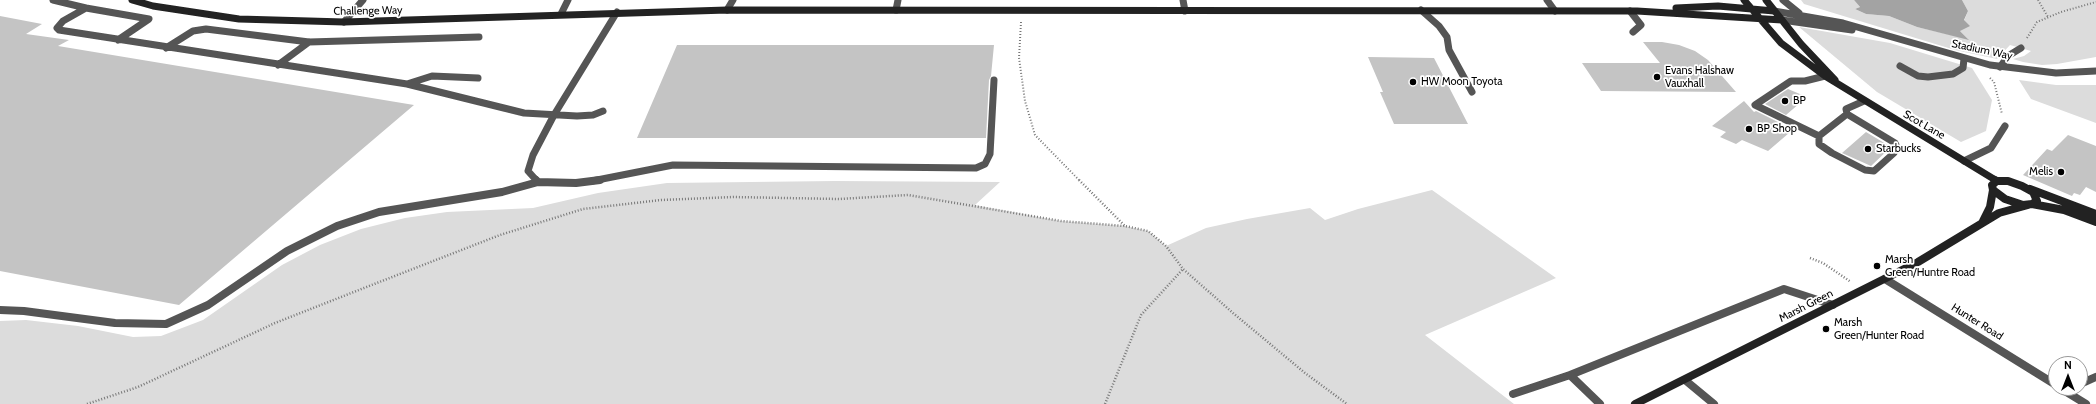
<!DOCTYPE html>
<html>
<head>
<meta charset="utf-8">
<style>
  body { margin:0 }
  #map { position:relative; width:2096px; height:404px; overflow:hidden; background:#fff; font-family:Cabin,sans-serif }
  canvas { display:block }
  .north { position:absolute; left:2048px; top:356px; width:40px; height:40px; box-sizing:border-box; background:#fff; border:1px solid #999; border-radius:50%; rotate:0deg; font-size:11px; font-weight:700; line-height:16px; text-align:center; color:#000 }
  .north::after { content:''; display:block; margin:auto; width:14px; height:18px; background:#000; clip-path:polygon(50% 0,100% 100%,50% 72%,0 100%) }
</style>
</head>
<body>
<div id="map">
<canvas width="2096" height="404"></canvas>
<div class="north">N</div>
</div>
<script>
const context = document.querySelector('canvas').getContext('2d');
context.lineJoin = 'round';
function fillPath(path, color) {
  context.fillStyle = color;
  context.fill(path, 'evenodd');
}
function toPath(rows) {
  const path = new Path2D();
  for (const r of rows) {
    path.moveTo(r[0], r[1]);
    for (let i = 2; i < r.length; i += 2) path.lineTo(r[i], r[i + 1]);
  }
  return path;
}
function trace(path, color, width, dash) {
  context.strokeStyle = color;
  context.lineWidth = width;
  context.lineCap = dash ? 'butt' : 'round';
  context.setLineDash(dash || []);
  context.stroke(path);
}
function label(font, color, halo, rows, align = 'center') {
  context.font = font + ' Cabin,sans-serif';
  context.lineWidth = 3.5;
  context.setLineDash([]);
  context.textBaseline = 'middle';
  context.strokeStyle = halo;
  context.fillStyle = color;
  for (const [text, x, y, turn = 0] of rows) {
    context.save();
    context.translate(x, y);
    context.rotate((+turn || 0) * Math.PI / 180);
    context.textAlign = isNaN(turn) ? turn : align;
    if (halo) context.strokeText(text, 0, 0);
    context.fillText(text, 0, 0);
    context.restore();
  }
}
const green = toPath([
  [1801,0,1854,0,1860,7,1855,9,1866,14,1889,16,1917,27,1968,39,1960,31,1968,11,1962,0,2096,0,2096,57,2057,64,2042,65,2023,62,2013,59,2024,56,2031,51,2010,45,1997,59,1955,50,1804,4],
  [1799,27,1890,43,1972,68,1992,100,1986,131,1961,142,1877,92],
  [2019,80,2056,85,2096,85,2096,123,2031,99],
  [835,181,1000,182,975,205,1061,221,1125,226,1148,231,1166,246,1206,228,1247,219,1310,208,1325,220,1358,209,1432,190,1556,278,1425,335,1514,404,0,404,0,321,26,320,78,326,133,337,161,336,203,320,282,265,320,245,361,229,405,218,447,212,533,208,598,193,667,183]
]);
const water = toPath([
  [1854,0,1962,0,1968,11,1964,20,1970,26,1960,31,1969,40,1917,27,1889,16,1866,14,1855,9,1860,7]
]);
const building = toPath([
  [0,16,42,24,26,34,69,40,58,46,414,105,179,305,0,271],
  [1643,42,1662,42,1679,45,1695,51,1708,60,1736,92,1601,91,1582,63,1660,63],
  [677,45,994,45,991,76,989,80,986,138,637,138],
  [1368,57,1434,58,1468,124,1394,124,1380,92,1383,92],
  [1788,89,1807,97,1786,115,1765,104],
  [1744,101,1754,112,1756,111,1778,122,1773,126,1789,133,1768,151,1742,140,1736,144,1720,137,1726,132,1712,126],
  [1866,132,1891,147,1871,166,1842,153],
  [2068,135,2096,146,2096,192,2086,187,2080,195,2074,193,2072,196,2023,175,2047,149,2052,151]
]);
const pathFar1 = toPath([
  [2038,0,2048,17],
  [1021,22,1019,58,1025,101,1035,135,1080,181],
  [2027,38,2037,22,2061,12,2096,2],
  [1990,78,1994,82,2002,114]
]);
const path = toPath([
  [1079,180,1125,226,1148,231,1166,246,1183,269,1233,313,1305,373,1347,404],
  [1810,258,1823,263,1851,282],
  [87,404,138,387,275,323,364,288,500,235,583,209,661,200,733,197,839,199,908,195,1061,221,1125,226],
  [1105,404,1141,315,1183,269]
]);
const laneFar1 = toPath([
  [53,0,86,8,63,21,57,28,59,30,407,84,524,113,577,116,593,115,603,111],
  [1547,0,1555,11],
  [86,8,149,19,118,40],
  [1421,10,1439,26,1447,37,1449,50,1472,92],
  [1630,11,1641,25,1633,32],
  [561,14,568,0],
  [344,22,363,0],
  [166,48,193,31,206,29,309,42,479,37],
  [278,65,309,42],
  [1900,66,1918,76,1928,77,1953,74,1963,68,1964,59],
  [2000,67,2008,56,2021,48],
  [1825,76,1805,81,1791,81,1755,105,1819,136,1847,114,1846,109,1864,101],
  [407,84,432,76,478,78],
  [1819,136,1819,144,1832,153,1865,170,1874,171,1894,153,1897,147,1895,143,1847,114],
  [1964,161,1991,148,2005,126],
  [537,181,528,171,533,155,554,115,617,12],
  [592,181,673,165,976,168,985,164,990,154,994,80]
]);
const lane = toPath([
  [536,180,538,182,576,183,600,180],
  [0,310,24,311,115,323,166,324,208,305,287,251,337,226,379,212,502,192,538,182],
  [1685,380,1714,404]
]);
const streetFar1 = toPath([
  [1183,0,1185,11],
  [1783,0,1799,13],
  [727,10,733,0],
  [896,10,898,0],
  [1774,11,1843,23,1990,65,2056,73,2096,71],
  [1782,20,1852,30]
]);
const street = toPath([
  [1885,279,2056,385],
  [2080,384,2096,377],
  [2060,388,2086,404],
  [1513,394,1570,375],
  [1600,404,1570,375,1784,289,1833,305]
]);
const secondaryFar1 = toPath([
  [132,0,153,6,239,19,344,22,727,10,1637,11,1782,20],
  [1744,0,1781,43,1825,76,1997,181],
  [1766,0,1801,44,1835,80],
  [1676,8,1718,6,1774,11]
]);
const secondary = toPath([
  [1995,180,1997,181],
  [1997,181,2008,181,2022,186,2033,192,2037,201,2032,204,2023,205,2005,199,1993,190,1992,185,1997,181],
  [2030,189,2096,214],
  [2032,204,2064,210,2096,222],
  [1983,221,1990,207,1993,190],
  [1635,404,1918,262,1999,213,2028,205]
]);
const markers = [
  [1657,77,4,"#000"],
  [1413,82,4,"#000"],
  [1785,101,4,"#000"],
  [1749,129,4,"#000"],
  [1868,149,4,"#000"],
  [2061,172,4,"#000"],
  [1877,266,4,"#000"],
  [1826,329,4,"#000"]
];
const streetNames = [
  ["Challenge Way",368,11,-1],
  ["Stadium Way",1982,50,12],
  ["Scot Lane",1924,125,30],
  ["Marsh Green",1806,306,-27],
  ["Hunter Road",1977,322,32]
];
const poiNames = [
  ["Evans Halshaw",1665,71],
  ["Vauxhall",1665,84],
  ["HW Moon Toyota",1421,82],
  ["BP",1793,101],
  ["BP Shop",1757,129],
  ["Starbucks",1876,149],
  ["Melis",2053,172,"right"],
  ["Marsh",1885,260],
  ["Green/Huntre Road",1885,273],
  ["Marsh",1834,323],
  ["Green/Hunter Road",1834,336]
];
fillPath(green, '#dcdcdc');
fillPath(water, '#a3a3a3');
fillPath(building, '#c4c4c4');
trace(pathFar1, '#777', 2, [1, 2]);
trace(path, '#777', 2.5, [1, 2]);
trace(laneFar1, '#555', 7);
trace(lane, '#555', 8);
trace(streetFar1, '#555', 7);
trace(street, '#555', 8);
trace(secondaryFar1, '#222', 7);
trace(secondary, '#222', 8);
for (const [x, y, r, color] of markers) {
  const dot = new Path2D();
  dot.arc(x, y, r, 0, 2 * Math.PI);
  context.fillStyle = color;
  context.fill(dot);
  trace(dot, '#fff', 1.5);
}
label('11px', '#000', '#fff', streetNames);
label('11px', '#000', '#fff', poiNames, 'left');
</script>
</body>
</html>
